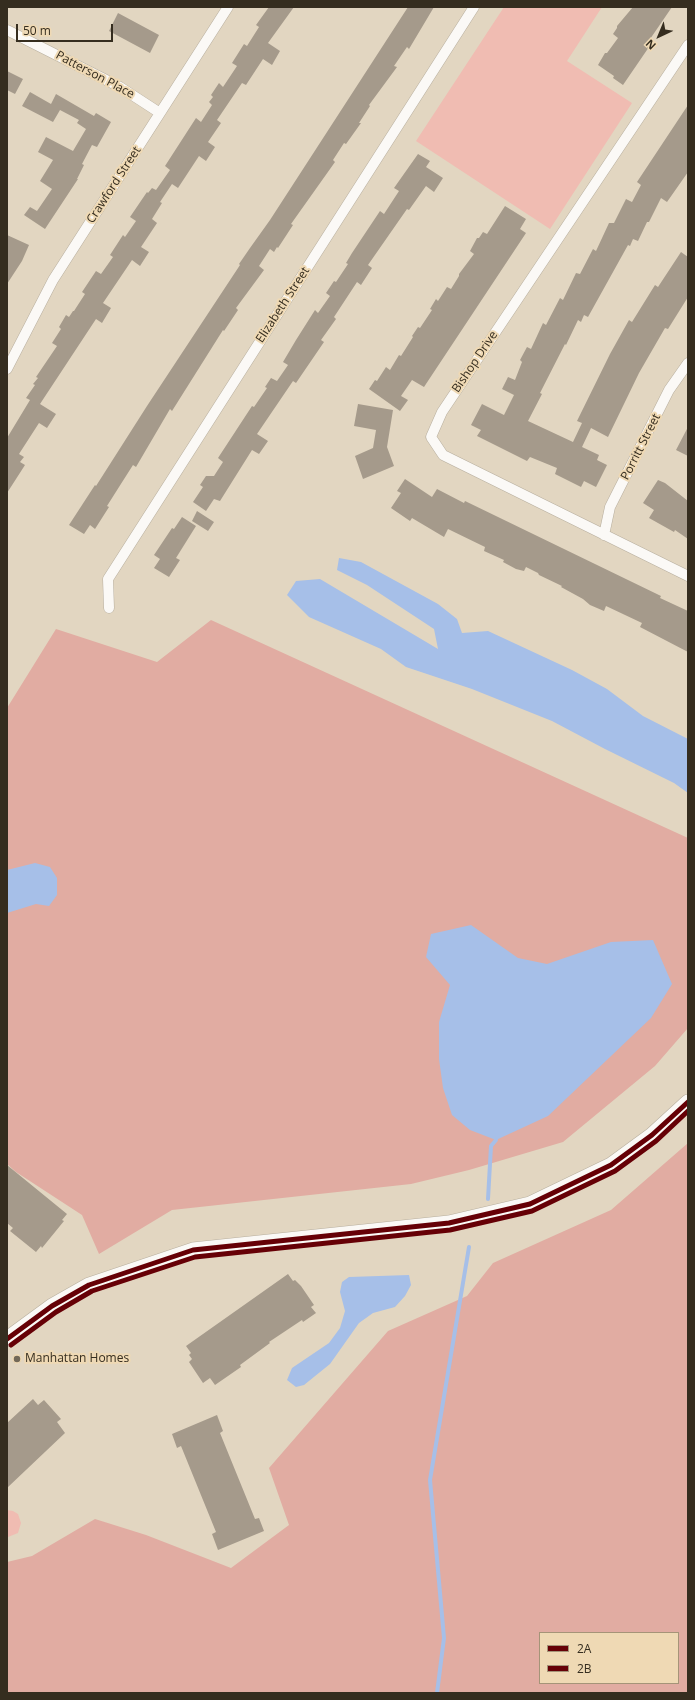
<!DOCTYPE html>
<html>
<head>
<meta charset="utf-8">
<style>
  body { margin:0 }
  #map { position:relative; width:695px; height:1700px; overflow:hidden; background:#e2d6c1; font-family:"Open Sans",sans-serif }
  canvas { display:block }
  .frame { position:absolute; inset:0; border:8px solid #352d1f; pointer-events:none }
  .legend { position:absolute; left:539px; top:1632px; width:140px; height:52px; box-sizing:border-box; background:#efd9b4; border:1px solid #a59478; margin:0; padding:5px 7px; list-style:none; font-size:12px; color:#352d1f }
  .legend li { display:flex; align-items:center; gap:8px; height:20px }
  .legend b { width:20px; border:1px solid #a59478 }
  .north { position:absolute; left:639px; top:16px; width:40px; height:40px; -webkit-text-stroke:3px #efd9b4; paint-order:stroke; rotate:224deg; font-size:11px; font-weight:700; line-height:16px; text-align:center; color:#352d1f }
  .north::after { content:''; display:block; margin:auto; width:14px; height:18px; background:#352d1f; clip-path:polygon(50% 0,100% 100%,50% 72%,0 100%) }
  .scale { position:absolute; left:16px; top:24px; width:97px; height:18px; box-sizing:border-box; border:2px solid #352d1f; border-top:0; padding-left:5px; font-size:12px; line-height:14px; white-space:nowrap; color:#352d1f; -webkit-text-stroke:3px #efd9b4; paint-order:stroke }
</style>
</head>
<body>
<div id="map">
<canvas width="695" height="1700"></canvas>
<div class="frame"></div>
<ul class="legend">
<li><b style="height:5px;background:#660006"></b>2A</li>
<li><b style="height:5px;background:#660006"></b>2B</li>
</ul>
<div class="north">N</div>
<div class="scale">50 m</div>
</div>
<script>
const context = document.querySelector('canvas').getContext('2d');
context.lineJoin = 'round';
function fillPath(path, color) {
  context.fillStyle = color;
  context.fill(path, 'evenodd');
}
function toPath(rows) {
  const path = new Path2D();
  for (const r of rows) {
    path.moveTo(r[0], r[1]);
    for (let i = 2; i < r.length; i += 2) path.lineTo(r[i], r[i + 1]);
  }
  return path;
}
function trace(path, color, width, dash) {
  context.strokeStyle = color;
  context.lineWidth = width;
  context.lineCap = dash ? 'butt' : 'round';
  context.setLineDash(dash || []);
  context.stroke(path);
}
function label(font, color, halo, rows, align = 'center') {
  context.font = font + ' "Open Sans",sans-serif';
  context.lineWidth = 4;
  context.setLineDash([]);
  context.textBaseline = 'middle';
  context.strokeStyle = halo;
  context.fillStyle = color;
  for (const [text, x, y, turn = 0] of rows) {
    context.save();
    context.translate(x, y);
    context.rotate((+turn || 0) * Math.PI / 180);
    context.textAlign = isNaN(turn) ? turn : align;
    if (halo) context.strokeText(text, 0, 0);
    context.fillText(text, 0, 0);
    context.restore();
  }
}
const green = toPath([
  [504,7,602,7,567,61,632,103,550,229,416,141],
  [7,1510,13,1511,18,1514,21,1523,18,1533,8,1537]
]);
const forest = toPath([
  [211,620,688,838,688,1028,655,1066,563,1142,469,1170,411,1184,172,1210,99,1254,82,1215,16,1172,7,1164,7,708,56,629,157,662],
  [688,1143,688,1693,7,1693,7,1562,32,1556,95,1519,146,1535,231,1568,289,1525,269,1468,388,1331,467,1296,493,1263,611,1210],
  [540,1633,678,1633,678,1683,540,1683]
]);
const water = toPath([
  [339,558,361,562,438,604,457,619,462,633,488,631,572,670,607,689,643,716,688,739,688,793,674,783,605,749,552,721,472,689,406,667,381,649,309,617,287,595,296,581,320,579,438,649,434,629,367,585,337,570],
  [35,863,50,867,57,878,57,895,49,906,36,904,7,913,7,870],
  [471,925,518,958,547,964,611,942,653,940,672,984,651,1018,548,1116,496,1140,470,1130,452,1115,443,1088,439,1059,439,1022,450,985,426,957,431,934],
  [409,1275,411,1285,405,1296,395,1307,373,1313,359,1323,330,1364,304,1385,296,1387,287,1380,292,1368,329,1343,340,1328,345,1311,340,1292,342,1282,349,1277]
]);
const stream = toPath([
  [488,1199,491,1146,496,1140],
  [437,1693,444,1638,430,1480,469,1247]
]);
const building = toPath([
  [269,7,294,7,268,43,280,51,272,65,263,59,246,85,242,83,217,120,221,123,208,142,215,147,206,161,199,156,178,188,172,184,160,202,162,203,152,219,157,223,141,247,149,252,140,266,132,260,103,303,111,308,102,323,96,319,40,404,56,414,47,428,39,423,19,454,24,457,20,462,25,465,7,493,7,438,30,400,26,398,35,385,33,384,38,378,36,377,57,346,52,343,61,329,59,327,66,315,69,317,73,311,74,311,85,294,82,292,96,271,101,274,113,257,110,255,123,235,125,237,136,221,130,217,147,192,148,193,152,188,156,190,170,170,165,166,196,118,201,122,212,105,209,102,213,97,211,95,219,83,223,87,237,66,232,63,244,44,247,46,259,27,256,25],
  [408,7,434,7,409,49,407,47,394,66,397,67,369,105,370,106,359,123,361,123,346,144,344,143,333,160,335,162,291,224,293,225,278,248,277,247,274,252,270,249,259,266,264,270,236,308,238,310,224,331,223,330,172,411,170,409,136,467,133,465,119,487,107,506,109,507,95,529,90,525,84,534,69,525,95,485,96,486,147,406,240,265,239,264,250,248,270,220],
  [633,7,672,7,646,45,649,47,623,85,613,78,614,76,598,65,605,53,607,53,618,38,613,34,617,28,617,26],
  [118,13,159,35,150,53,109,31],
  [7,71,23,79,15,94,7,90],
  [30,92,51,104,56,94,94,116,96,113,111,122,97,147,92,145,82,164,84,165,77,179,78,179,45,229,24,215,30,207,37,211,52,189,40,181,53,160,38,152,46,137,73,151,86,129,77,123,79,120,60,110,53,122,22,106],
  [688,105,688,172,667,202,661,198,649,222,647,222,638,241,633,239,630,246,628,245,588,317,584,315,581,322,578,320,566,345,565,344,540,393,542,394,528,421,573,442,582,423,577,421,610,354,629,320,632,322,655,285,658,287,681,252,688,257,688,297,668,329,665,328,639,373,608,437,591,428,582,447,599,455,597,460,607,465,596,487,584,481,581,487,555,474,557,468,530,457,527,461,477,436,481,430,471,425,482,404,504,415,514,395,502,389,508,377,515,380,522,362,520,360,527,347,531,349,543,323,546,325,560,298,563,300,576,273,580,274,593,249,596,251,609,223,614,223,626,199,632,202,641,185,637,182],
  [418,154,430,161,426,167,443,178,434,192,426,186,409,210,407,209,368,265,372,268,361,285,357,282,338,311,334,317,336,319,321,340,324,342,296,383,293,381,257,434,268,441,259,454,252,450,220,501,214,499,206,511,193,502,203,487,200,485,206,476,214,476,223,462,218,458,252,406,254,407,267,388,265,387,271,378,277,381,288,365,283,362,296,340,315,310,318,313,330,296,326,293,334,281,336,282,348,264,346,263,352,253,380,211,384,214,399,191,394,188],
  [505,206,526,219,520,229,526,233,424,387,412,380,401,396,408,400,400,411,369,389,375,380,377,381,386,367,390,370,399,355,401,356,413,337,412,336,418,327,420,328,432,310,430,309,436,299,438,301,447,287,451,289,459,276,459,274,474,254,470,251,477,238,479,238,483,232,487,234],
  [7,235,29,245,22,261,7,284],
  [358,404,393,410,387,447,394,466,363,479,355,456,373,448,376,430,354,426],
  [688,427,688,456,676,450],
  [405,479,432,497,437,489,464,503,465,501,661,596,660,598,688,611,688,652,640,627,642,623,606,606,604,611,590,605,583,599,561,587,562,586,539,575,538,573,526,567,524,571,516,569,503,562,504,560,484,551,485,547,448,529,444,537,412,518,410,521,391,508,401,493,397,491],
  [658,480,665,483,688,501,688,539,675,530,674,532,649,518,654,510,643,503],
  [197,511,214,522,208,531,192,521],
  [182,517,196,526,176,558,180,560,169,577,154,568,160,559,154,555,172,528,174,529],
  [7,1165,67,1214,62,1220,64,1221,42,1248,41,1246,36,1252,10,1231,13,1228,7,1223],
  [288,1274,293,1281,295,1280,301,1286,314,1305,311,1307,316,1313,303,1322,302,1320,269,1342,270,1343,240,1365,241,1367,215,1385,210,1378,203,1383,189,1362,192,1359,189,1355,191,1353,186,1346],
  [33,1399,38,1405,44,1400,61,1419,57,1422,65,1433,7,1488,7,1423],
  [217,1415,223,1431,220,1433,255,1519,259,1518,264,1531,218,1550,212,1534,216,1532,181,1446,177,1448,172,1434]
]);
const street = toPath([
  [7,30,120,87,160,113],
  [688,45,442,412,431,437,443,455,688,576],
  [7,369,53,280,228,7],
  [604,535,610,507,669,390,688,363],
  [109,608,108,579,474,7]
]);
const secondary = toPath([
  [7,1339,52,1306,89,1285,193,1250,449,1223,530,1204,611,1165,652,1135,688,1102]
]);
const bus1 = toPath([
  [7,1339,52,1306,89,1285,193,1250,449,1223,530,1204,611,1165,652,1135,688,1102]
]);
const bus2 = toPath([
  [11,1345,56,1312,92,1291,195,1257,450,1230,532,1211,615,1171,656,1141,688,1111]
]);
const markers = [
  [17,1359,4,"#726858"]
];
const streetNames = [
  ["Patterson Place",95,75,28],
  ["Crawford Street",114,185,-57],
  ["Elizabeth Street",283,305,-57],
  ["Bishop Drive",475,362,-56],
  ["Porritt Street",641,447,-63]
];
const poiNames = [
  ["Manhattan Homes",25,1359]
];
fillPath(green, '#f0bcb2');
fillPath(forest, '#e1aca2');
fillPath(water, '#a6bfe8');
trace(stream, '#a6bfe8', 4);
fillPath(building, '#a59a8b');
trace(street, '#b7ae9e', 11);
trace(secondary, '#b7ae9e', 16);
trace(street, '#fbf9f6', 10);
trace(secondary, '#fbf9f6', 15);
trace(bus1, '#660006', 5);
trace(bus2, '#660006', 5);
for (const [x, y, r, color] of markers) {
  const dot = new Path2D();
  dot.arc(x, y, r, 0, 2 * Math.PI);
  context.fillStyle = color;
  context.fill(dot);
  trace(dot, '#efd9b4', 1.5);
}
label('12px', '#352d1f', '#efd9b4', streetNames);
label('12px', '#352d1f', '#efd9b4', poiNames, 'left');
</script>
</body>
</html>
